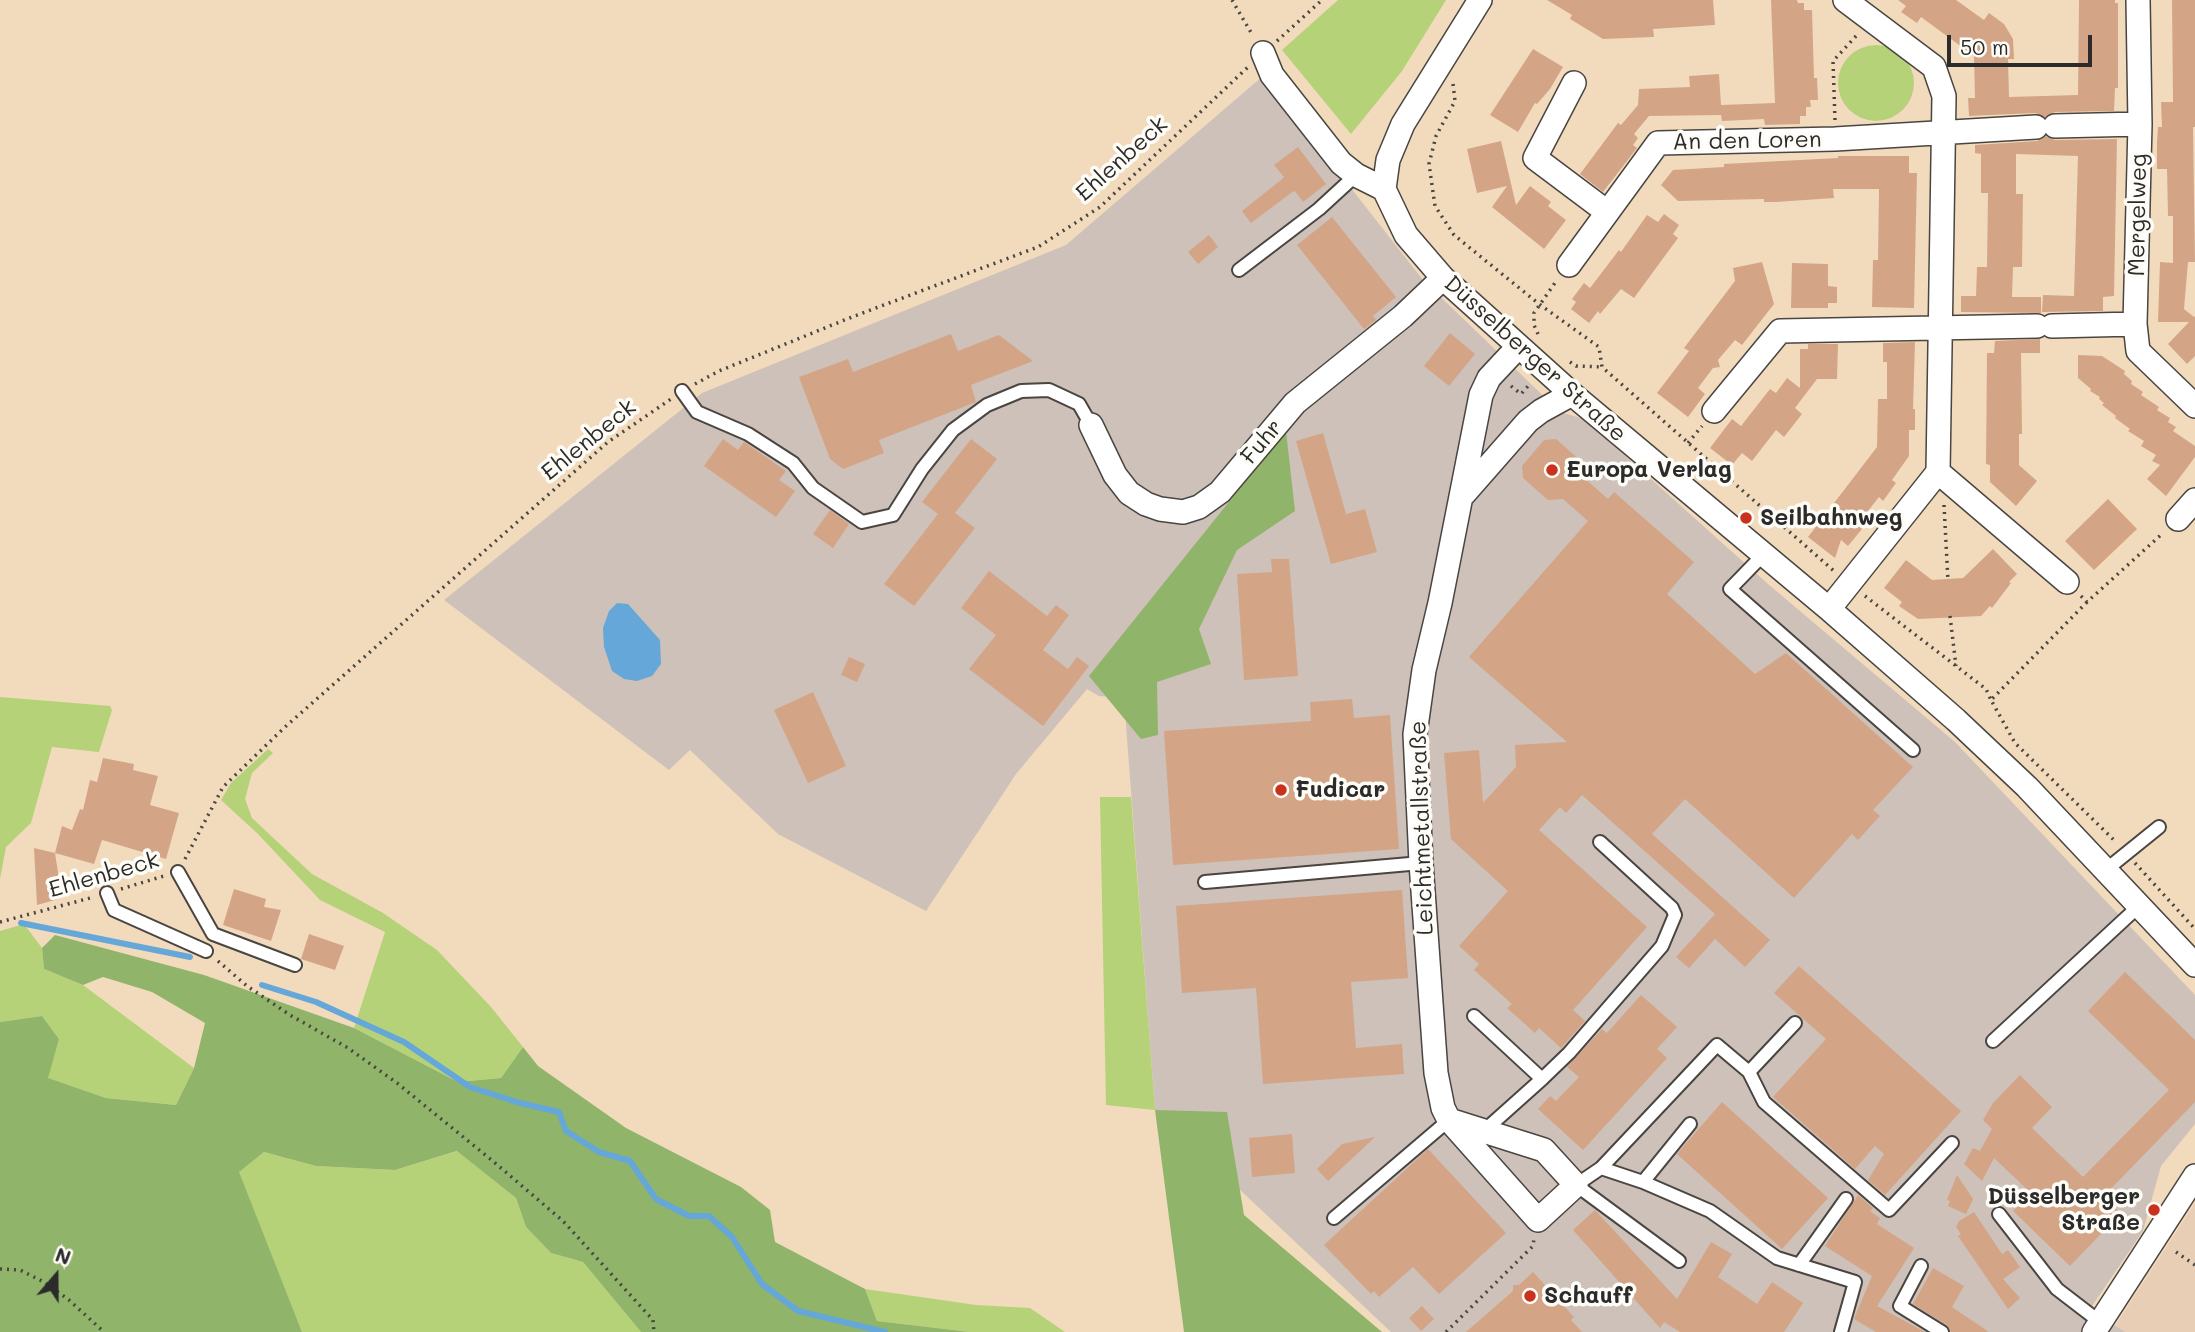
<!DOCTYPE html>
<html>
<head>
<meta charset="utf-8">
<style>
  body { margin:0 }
  #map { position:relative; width:2195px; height:1332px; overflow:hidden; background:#f2dbbc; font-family:Mali,sans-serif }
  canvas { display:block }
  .north { position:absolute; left:21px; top:1241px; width:70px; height:70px; -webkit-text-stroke:5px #fdfcf7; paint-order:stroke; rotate:20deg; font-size:19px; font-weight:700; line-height:28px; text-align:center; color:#2b2b2b }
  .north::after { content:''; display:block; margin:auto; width:24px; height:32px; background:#2b2b2b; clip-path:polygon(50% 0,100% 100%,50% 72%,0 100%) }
  .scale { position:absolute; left:1947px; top:35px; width:145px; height:32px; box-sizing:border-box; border:4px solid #2b2b2b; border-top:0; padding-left:9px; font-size:21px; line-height:24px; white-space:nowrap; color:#2b2b2b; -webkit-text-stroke:5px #fdfcf7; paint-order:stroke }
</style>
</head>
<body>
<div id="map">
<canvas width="2195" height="1332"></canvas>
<div class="north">N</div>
<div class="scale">50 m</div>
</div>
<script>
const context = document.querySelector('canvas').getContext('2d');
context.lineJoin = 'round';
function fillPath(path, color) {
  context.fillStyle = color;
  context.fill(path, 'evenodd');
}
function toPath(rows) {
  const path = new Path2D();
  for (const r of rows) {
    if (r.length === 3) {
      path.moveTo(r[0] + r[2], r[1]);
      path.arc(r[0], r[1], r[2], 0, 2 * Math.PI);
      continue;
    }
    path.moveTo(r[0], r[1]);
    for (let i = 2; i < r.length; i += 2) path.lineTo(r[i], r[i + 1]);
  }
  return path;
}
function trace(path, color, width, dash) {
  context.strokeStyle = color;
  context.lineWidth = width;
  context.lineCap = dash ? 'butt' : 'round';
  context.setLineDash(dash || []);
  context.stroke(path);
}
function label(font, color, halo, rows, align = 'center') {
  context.font = font + ' Mali,sans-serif';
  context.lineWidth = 7;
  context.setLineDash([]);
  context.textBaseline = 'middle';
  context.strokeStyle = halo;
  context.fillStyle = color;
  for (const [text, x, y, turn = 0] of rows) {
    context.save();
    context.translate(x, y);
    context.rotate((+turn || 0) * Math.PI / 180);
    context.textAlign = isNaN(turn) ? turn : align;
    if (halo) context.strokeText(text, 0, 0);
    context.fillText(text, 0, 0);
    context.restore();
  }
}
const built = toPath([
  [2195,1203,2195,1332,2125,1332,2115,1326]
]);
const industrial = toPath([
  [1263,76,1423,280,1560,412,1584,419,1768,584,1955,742,2195,995,2195,1124,2161,1166,2143,1231,2090,1309,2125,1332,1391,1332,1155,1110,1124,698,1099,696,1087,689,1016,774,926,911,778,834,690,750,669,770,444,600,702,393,1066,245]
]);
const green = toPath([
  [1338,0,1446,0,1402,71,1351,134,1282,50],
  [1876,83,38],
  [0,697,110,706,112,710,99,752,52,747,31,823,6,847,0,879],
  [268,749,273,753,252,773,245,799,252,818,312,874,383,913,437,950,491,1007,523,1047,501,1078,458,1082,354,1028,385,932,320,900,258,834,221,800,231,783],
  [1100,797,1131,797,1155,1110,1106,1105],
  [24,924,42,948,44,969,83,985,194,1068,176,1105,106,1098,47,1078,59,1039,42,1016,0,1022,0,931],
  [458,1151,516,1198,526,1227,551,1253,583,1262,641,1332,302,1332,238,1172,264,1152,316,1166,395,1170],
  [865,1289,976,1305,1030,1308,1065,1332,970,1332,877,1321]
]);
const forest = toPath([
  [1286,431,1295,511,1237,550,1199,629,1211,664,1157,682,1158,735,1141,739,1089,676],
  [55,935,204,975,354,1028,458,1082,501,1078,523,1047,538,1066,626,1128,741,1187,770,1210,775,1242,865,1289,877,1321,970,1332,641,1332,583,1262,551,1253,526,1227,516,1198,457,1151,395,1170,316,1166,264,1152,239,1172,302,1332,0,1332,0,1022,42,1016,59,1039,48,1078,106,1098,176,1105,194,1068,205,1023,152,992,103,977,83,985,44,969,42,948],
  [1155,1110,1227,1112,1244,1215,1382,1332,1184,1332]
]);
const water = toPath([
  [617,603,628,604,660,640,661,664,652,676,637,681,624,679,612,671,604,647,603,628,609,611]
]);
const stream = toPath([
  [21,923,190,957],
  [262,985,316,1002,404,1042,470,1087,520,1103,559,1112,566,1131,599,1152,630,1161,656,1199,689,1216,709,1216,732,1237,762,1284,798,1311,885,1332]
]);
const building = toPath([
  [1547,0,1713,0,1715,25,1653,29,1654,37,1603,39,1570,19,1572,15],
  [1771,0,1797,0,1798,3,1804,3,1804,10,1812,10,1814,78,1817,78,1818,100,1810,100,1811,107,1806,107,1806,116,1800,116,1800,124,1765,125,1764,119,1722,121,1721,115,1649,116,1634,134,1638,138,1633,145,1637,148,1603,192,1580,174,1618,123,1621,125,1638,105,1639,89,1690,87,1689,76,1719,74,1721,105,1775,103],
  [1898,0,1956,0,1984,20,1989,13,2004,24,2013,39,2014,59,2008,59,2009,97,2078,95,2079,0,2115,0,2115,3,2118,3,2118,88,2115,88,2114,111,2055,112,2045,117,2035,113,1969,116,1968,98,1975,98,1974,56,1921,17,1917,23,1901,12,1906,6],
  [2172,0,2195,0,2195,127,2193,127,2195,262,2188,262,2184,309,2194,317,2195,316,2195,356,2187,364,2168,344,2189,322,2158,322,2160,262,2173,263,2173,216,2168,216,2167,169,2157,169,2157,143,2158,127,2162,127,2161,102,2173,102],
  [1533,49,1563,67,1550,89,1537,104,1535,103,1518,132,1490,115],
  [2046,136,2055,140,2117,139,2114,296,2103,297,2103,311,2042,312,2043,295,2074,296,2078,156,2016,154,2016,194,2023,194,2022,267,2013,267,2012,297,2041,297,2041,313,1961,312,1961,296,1976,296,1977,267,1987,267,1988,193,1981,193,1981,154,1975,153,1975,145,2037,141],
  [1501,141,1516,205,1530,186,1551,202,1548,206,1566,220,1544,249,1492,207,1507,186,1477,193,1467,149],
  [1298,147,1326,184,1303,202,1295,191,1291,193,1251,223,1242,211,1281,180,1284,177,1274,165],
  [1838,156,1909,156,1909,173,1917,173,1914,308,1872,307,1873,260,1878,260,1879,189,1833,189,1834,198,1776,202,1764,202,1764,199,1678,201,1661,185,1673,170,1724,167,1724,164,1838,158],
  [1664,214,1679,225,1673,234,1678,238,1634,298,1621,289,1600,314,1598,311,1589,323,1571,309,1576,302,1572,299,1584,283,1590,288,1619,250,1621,252,1647,215,1658,222],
  [1332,217,1396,297,1373,316,1376,320,1364,329,1297,245],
  [1209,235,1218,247,1198,264,1188,252],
  [1762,262,1774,304,1742,345,1735,340,1718,360,1720,367,1713,368,1698,388,1705,394,1688,417,1657,393,1689,351,1684,348,1735,281,1733,268],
  [1792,263,1828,264,1828,286,1837,287,1837,303,1828,303,1828,308,1791,308],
  [1450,333,1475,354,1449,386,1424,366],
  [951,334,958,351,999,335,1033,361,971,385,976,402,879,440,884,453,843,469,830,459,799,377,848,359,853,372],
  [2040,339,2040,353,2021,353,2022,434,2019,434,2019,465,2037,481,2016,506,1990,482,1990,465,1986,464,1987,353,1994,353,1995,341],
  [1915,342,1913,409,1915,409,1915,430,1909,430,1909,456,1892,480,1896,483,1883,501,1879,497,1857,525,1862,529,1848,546,1841,540,1835,558,1808,537,1877,447,1878,399,1887,399,1887,362,1883,362,1883,343],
  [1808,344,1838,344,1837,379,1817,379,1795,408,1802,414,1784,437,1776,430,1752,461,1742,453,1732,465,1710,448,1732,419,1741,426,1770,389,1776,393,1787,378,1800,388,1800,349,1808,349],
  [2078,355,2102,356,2125,371,2124,374,2132,381,2131,384,2143,392,2141,395,2159,407,2157,410,2170,418,2168,422,2176,427,2173,431,2195,446,2195,457,2166,496,2147,479,2160,465,2152,461,2156,455,2141,446,2144,441,2128,431,2130,429,2115,418,2116,416,2102,405,2104,403,2099,399,2100,397,2090,391,2091,389,2078,378],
  [1323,433,1346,514,1365,509,1377,552,1331,564,1296,441],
  [723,439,738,450,744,442,786,471,779,480,795,491,776,517,704,466],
  [971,439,997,459,955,513,975,528,914,606,884,584,938,514,922,502],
  [1556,439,1582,462,1583,477,1608,499,1614,492,1694,562,1667,594,1755,674,1786,653,1913,767,1873,810,1880,816,1858,840,1852,834,1794,898,1685,799,1652,834,1770,940,1745,967,1715,939,1689,968,1676,957,1715,914,1582,795,1566,813,1560,807,1539,830,1647,927,1573,1010,1585,1021,1561,1048,1539,1028,1535,1033,1507,1008,1512,1004,1474,970,1479,964,1459,946,1508,891,1451,839,1444,753,1479,750,1483,803,1516,767,1515,745,1567,742,1469,657,1588,521,1563,499,1548,500,1523,478,1522,466,1544,440],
  [2108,499,2137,529,2094,570,2065,541],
  [830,510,849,524,833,548,813,534],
  [1993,549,2017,574,2009,582,2011,583,1992,608,1990,606,1981,616,1918,619,1899,606,1902,602,1884,588,1906,560,1932,580,1963,578],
  [1271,559,1289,559,1298,676,1244,680,1237,574,1272,572],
  [989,571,1047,616,1056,605,1069,615,1043,650,1068,669,1077,657,1089,666,1043,726,969,669,996,635,961,608],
  [849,657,865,664,857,682,841,675],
  [813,692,846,766,808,783,774,710],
  [1352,699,1354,718,1390,715,1399,849,1173,865,1164,731,1311,721,1310,702],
  [103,758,134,764,133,770,158,776,150,805,179,813,166,859,102,840,94,864,55,853,62,826,72,830,80,809,83,810,90,780,97,782],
  [34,848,55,853,62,898,37,905],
  [234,889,266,899,264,907,281,910,271,941,223,925],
  [1402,890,1408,978,1351,982,1356,1048,1402,1044,1404,1074,1263,1084,1256,988,1182,993,1176,906],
  [309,934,344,946,335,970,301,959],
  [1799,966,1961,1111,1885,1195,1868,1180,1884,1154,1875,1146,1855,1169,1773,1097,1826,1039,1774,993],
  [2125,972,2195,1040,2195,1102,2103,1197,2121,1213,2070,1266,2013,1211,2031,1193,1994,1158,1982,1181,1964,1164,1973,1148,1980,1151,1992,1129,1983,1120,1993,1103,2020,1075,2052,1107,2032,1128,2083,1177,2169,1090,2088,1011],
  [1641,995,1677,1027,1657,1049,1667,1058,1583,1150,1538,1109,1550,1096,1556,1101,1579,1077,1567,1067,1602,1029,1607,1033],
  [1722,1102,1828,1198,1782,1249,1677,1154],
  [1292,1134,1295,1173,1252,1177,1249,1138],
  [1375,1137,1328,1181,1317,1169,1342,1144],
  [1428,1149,1506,1233,1439,1294,1413,1267,1379,1297,1374,1291,1371,1294,1324,1245],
  [1957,1175,1973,1199,1966,1214,1948,1206,1950,1201,1947,1200],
  [1858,1195,1873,1208,1870,1211,1880,1218,1877,1224,1914,1248,1877,1306,1925,1332,1876,1332,1854,1319,1872,1276,1825,1246],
  [1595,1210,1677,1299,1711,1242,1732,1254,1718,1277,1757,1304,1772,1282,1803,1303,1784,1332,1680,1332,1664,1322,1660,1328,1573,1230],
  [1974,1212,2002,1254,2008,1250,2020,1267,2003,1279,2020,1298,2008,1309,1958,1236,1961,1234,1956,1227,1959,1221],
  [1933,1268,1964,1286,1952,1307,1989,1332,1951,1332,1947,1325,1913,1304],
  [1533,1272,1574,1317,1571,1320,1582,1332,1466,1332,1513,1291,1513,1285,1519,1285],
  [1422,1306,1434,1319,1421,1331,1409,1318]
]);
const path = toPath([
  [1232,0,1253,36],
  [1277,41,1322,0],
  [1453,84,1455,101,1436,136,1429,164,1435,206,1454,235,1539,304,1599,347,1602,367,1834,571],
  [1835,120,1833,61,1857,35],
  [1538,334,1534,325,1534,313,1557,280],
  [1570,362,1576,366,1602,367],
  [695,384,719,371,852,317,1038,247,1100,207,1248,67],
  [1511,386,1521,394,1530,384],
  [1688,443,1702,426],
  [1944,505,1948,581],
  [1865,596,1986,689,1991,700],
  [2081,596,2087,602,2163,533],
  [2087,602,1991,700,2015,743,2116,842],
  [1950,616,1956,666],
  [185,859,223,787,285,727,608,442,671,399],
  [2135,863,2195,929],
  [121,889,164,876],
  [0,922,94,897],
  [218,961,247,986,290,1015,348,1048,397,1083,494,1162,563,1221,653,1320,654,1332],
  [2176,1252,2195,1265],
  [0,1269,20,1270,44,1282,69,1300,104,1332],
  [1446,1332,1533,1246,1534,1239]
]);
const lane = toPath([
  [1239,270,1319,209,1356,175],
  [682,391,697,412,748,434,793,463,813,488,862,522,893,515,922,469,953,430,987,405,1021,391,1049,390,1079,404,1091,425],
  [1763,555,1730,589,1913,750],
  [2107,869,2159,827],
  [178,872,213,934,295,965],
  [1205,882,1421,863],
  [107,893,114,910,206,951],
  [1474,1016,1542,1079,1485,1130],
  [1993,1041,2140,905],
  [1749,1072,1795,1023],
  [1542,1079,1569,1053,1662,946,1675,915,1672,908,1600,842],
  [1601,1168,1643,1182,1710,1211,1777,1258,1855,1282,1841,1332],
  [1643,1182,1690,1124],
  [1999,1214,2057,1289,2100,1322],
  [1334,1218,1449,1120],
  [1679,1261,1576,1185,1601,1168,1717,1045,1749,1072,1764,1102,1889,1210,1952,1143],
  [1799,1265,1846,1199],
  [1921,1266,1900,1306,1942,1332]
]);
const street = toPath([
  [2138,0,2140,124,2135,324,2138,351,2195,406],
  [1263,53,1272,75,1341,163,1356,175,1384,189,1406,235,1443,278,1572,394,1829,609,1956,720,2027,787,2195,965],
  [1574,83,1535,158,1607,212],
  [2055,126,2140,124],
  [1384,189,1388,160,1403,124,1480,0],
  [1569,265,1658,143,1835,139,2036,127],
  [2052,326,2135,324],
  [1714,411,1780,331,2037,326],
  [1091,425,1115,475,1129,493,1146,504,1160,509,1183,512,1199,507,1220,492,1295,403,1403,316,1443,278],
  [1938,472,2067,582],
  [1464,494,1528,421,1541,411,1572,394],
  [2178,519,2195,500],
  [1829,609,1938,472,1944,96,1934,67,1845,0],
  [1449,1120,1544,1150,1576,1185,1538,1220,1449,1120,1443,1108,1436,1073,1421,863,1415,734,1424,670,1440,603,1481,395,1489,378,1518,347],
  [2094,1332,2195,1176]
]);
const markers = [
  [1552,470,7,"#c8321e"],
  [1746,518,7,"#c8321e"],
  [1281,790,7,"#c8321e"],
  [2154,1210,7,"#c8321e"],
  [1530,1296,7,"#c8321e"]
];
const streetNames = [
  ["An den Loren",1747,141,-1],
  ["Ehlenbeck",1122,159,-42],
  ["Mergelweg",2138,215,-89],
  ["Düsselberger Straße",1535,359,42],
  ["Ehlenbeck",589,440,-39],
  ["Fuhr",1262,442,-50],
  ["Leichtmetallstraße",1422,828,-92],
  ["Ehlenbeck",104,875,-16]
];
const poiNames = [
  ["Europa Verlag",1566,470],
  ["Seilbahnweg",1760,518],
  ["Fudicar",1295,790],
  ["Düsselberger",2140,1197,"right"],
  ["Straße",2140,1223,"right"],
  ["Schauff",1544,1296]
];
fillPath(built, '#e9ceb6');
fillPath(industrial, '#cec1b9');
fillPath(green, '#b5d279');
fillPath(forest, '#90b469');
fillPath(water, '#66a7d9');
trace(stream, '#66a7d9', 6);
fillPath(building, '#d3a586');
trace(lane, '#494541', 16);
trace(street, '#494541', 26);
trace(path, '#494541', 3.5, [2, 5]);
trace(lane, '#fff', 12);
trace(street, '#fff', 23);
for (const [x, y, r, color] of markers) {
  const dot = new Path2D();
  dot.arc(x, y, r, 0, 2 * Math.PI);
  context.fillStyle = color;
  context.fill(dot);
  trace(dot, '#fdfcf7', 2.5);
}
label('23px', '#2b2b2b', '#fdfcf7', streetNames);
label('bold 23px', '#2b2b2b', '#fdfcf7', poiNames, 'left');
</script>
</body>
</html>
